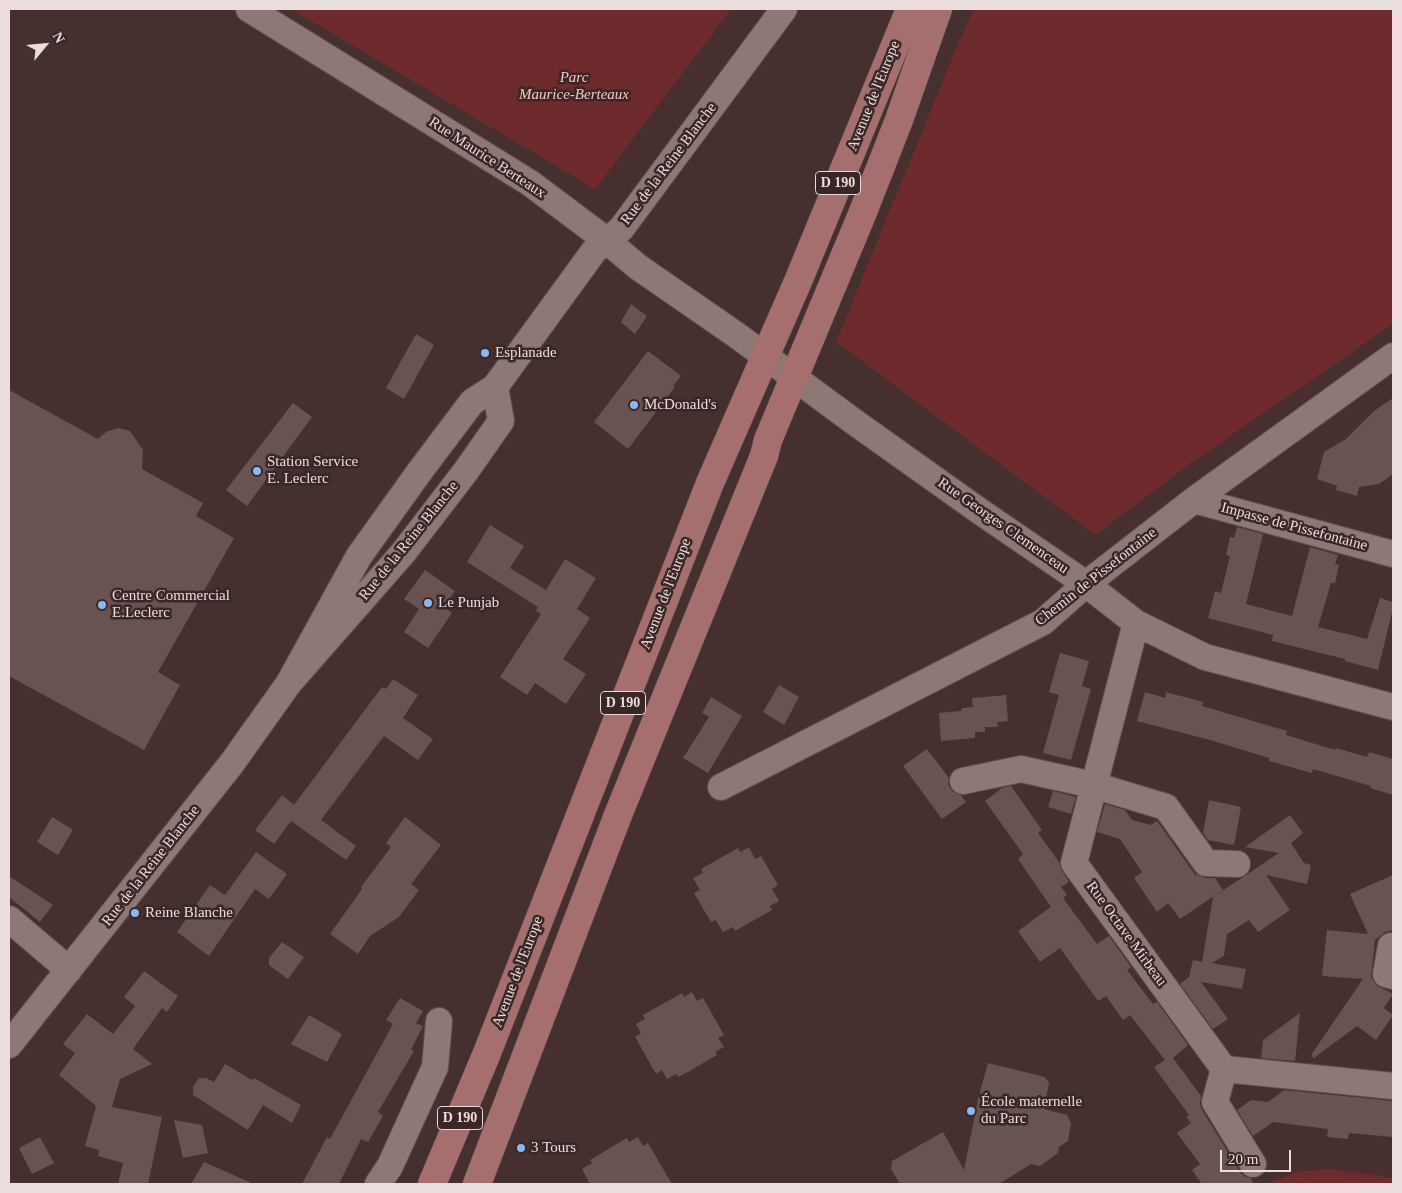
<!DOCTYPE html>
<html>
<head>
<meta charset="utf-8">
<style>
  body { margin:0 }
  #map { position:relative; width:1402px; height:1193px; overflow:hidden; background:#45302f; font-family:"Times New Roman",serif }
  canvas { display:block }
  .frame { position:absolute; inset:0; border:10px solid #ebdddd; pointer-events:none }
  .north { position:absolute; left:20px; top:20px; width:50px; height:50px; -webkit-text-stroke:4px #3a2626; paint-order:stroke; rotate:62deg; font-size:14px; font-weight:700; line-height:20px; text-align:center; color:#ebdddd }
  .north::after { content:''; display:block; margin:auto; width:18px; height:22px; background:#ebdddd; clip-path:polygon(50% 0,100% 100%,50% 72%,0 100%) }
  .scale { position:absolute; left:1220px; top:1150px; width:71px; height:22px; box-sizing:border-box; border:2px solid #ebdddd; border-top:0; padding-left:6px; font-size:15px; line-height:18px; white-space:nowrap; color:#ebdddd; -webkit-text-stroke:4px #3a2626; paint-order:stroke }
</style>
</head>
<body>
<div id="map">
<canvas width="1402" height="1193"></canvas>
<div class="frame"></div>
<div class="north">N</div>
<div class="scale">20 m</div>
</div>
<script>
const context = document.querySelector('canvas').getContext('2d');
context.lineJoin = 'round';
function fillPath(path, color) {
  context.fillStyle = color;
  context.fill(path, 'evenodd');
}
function toPath(rows) {
  const path = new Path2D();
  for (const r of rows) {
    path.moveTo(r[0], r[1]);
    for (let i = 2; i < r.length; i += 2) path.lineTo(r[i], r[i + 1]);
  }
  return path;
}
function trace(path, color, width, dash) {
  context.strokeStyle = color;
  context.lineWidth = width;
  context.lineCap = dash ? 'butt' : 'round';
  context.setLineDash(dash || []);
  context.stroke(path);
}
function label(font, color, halo, rows, align = 'center') {
  context.font = font + ' "Times New Roman",serif';
  context.lineWidth = 5;
  context.setLineDash([]);
  context.textBaseline = 'middle';
  context.strokeStyle = halo;
  context.fillStyle = color;
  for (const [text, x, y, turn = 0] of rows) {
    context.save();
    context.translate(x, y);
    context.rotate((+turn || 0) * Math.PI / 180);
    context.textAlign = isNaN(turn) ? turn : align;
    if (halo) context.strokeText(text, 0, 0);
    context.fillText(text, 0, 0);
    context.restore();
  }
}
const green = toPath([
  [291,9,731,9,595,189],
  [974,9,1393,9,1393,324,1188,465,1096,535,836,342,958,44],
  [1333,1169,1393,1178,1393,1184,1268,1184,1299,1171]
]);
const building = toPath([
  [631,304,647,316,635,334,621,322],
  [416,334,434,345,404,399,386,388],
  [648,351,681,376,673,386,675,387,628,449,594,422],
  [9,390,98,439,106,432,118,428,130,431,143,450,142,469,203,503,196,516,234,538,158,672,180,685,144,750,9,676],
  [1393,398,1393,474,1379,484,1359,487,1357,496,1336,490,1337,486,1317,479,1324,452,1346,439,1374,411],
  [293,403,312,417,247,506,226,490],
  [490,525,524,546,510,568,546,590,565,559,596,578,577,609,590,618,563,659,586,674,566,704,535,683,527,695,500,677,541,614,536,611,538,607,467,562],
  [1237,527,1263,534,1246,604,1292,616,1310,547,1338,555,1335,564,1339,565,1335,583,1331,583,1318,627,1367,639,1380,598,1393,602,1393,608,1378,670,1345,661,1345,659,1272,641,1273,635,1208,618,1215,591,1221,593,1230,556,1226,555,1230,537,1234,538],
  [425,570,455,591,444,607,452,613,428,648,404,632,419,609,404,599],
  [1060,653,1089,661,1082,686,1091,689,1071,760,1043,753,1059,695,1049,692],
  [393,679,418,695,403,718,433,739,418,760,384,736,321,820,356,846,346,860,291,821,274,844,255,830,282,795,294,805,382,687,386,689],
  [779,685,799,697,784,725,763,712],
  [1145,692,1165,698,1166,692,1203,702,1202,706,1287,731,1286,735,1335,750,1336,748,1367,757,1369,752,1393,759,1393,795,1370,788,1371,786,1313,769,1312,773,1269,761,1269,758,1210,740,1137,721],
  [1006,695,1008,721,997,722,998,727,985,727,985,732,975,732,975,738,941,741,939,713,961,711,962,708,973,707,972,698],
  [711,697,742,716,708,773,683,758,709,717,702,713],
  [927,749,949,778,948,784,952,791,961,795,966,802,942,819,903,766],
  [1011,786,1042,830,1038,833,1059,862,1062,871,1069,882,1061,887,1067,895,1051,907,1018,859,1023,854,985,801,1002,788],
  [1053,791,1076,797,1071,814,1048,807],
  [1209,800,1241,807,1234,845,1208,840,1203,833],
  [1105,804,1125,810,1132,820,1151,825,1157,821,1196,876,1196,874,1205,878,1215,878,1223,890,1180,919,1168,903,1157,912,1134,878,1142,872,1120,839,1097,832],
  [1290,815,1303,833,1291,843,1304,863,1311,865,1307,884,1266,875,1290,910,1258,932,1249,920,1227,934,1224,956,1212,963,1246,969,1242,989,1201,982,1228,1019,1213,1029,1180,984,1189,977,1193,960,1202,962,1213,897,1279,853,1245,847],
  [52,817,73,830,58,855,37,842],
  [405,817,441,845,411,884,419,890,399,917,370,936,358,954,330,934,362,889,361,887,391,847,386,843],
  [749,847,755,859,761,856,778,885,772,889,779,901,770,906,772,910,735,931,733,927,723,932,716,920,711,922,694,893,700,890,693,878,703,873,701,869,738,848,740,852],
  [256,852,287,874,269,899,255,889,209,956,177,932,210,885,225,895],
  [1393,875,1393,930,1385,932,1375,940,1371,977,1376,985,1393,994,1384,1008,1393,1015,1376,1040,1357,1026,1314,1058,1311,1055,1363,979,1322,976,1327,930,1368,934,1350,894],
  [9,876,53,905,40,922,9,897],
  [1063,898,1097,944,1109,936,1131,967,1127,970,1153,1004,1157,1002,1188,1045,1173,1058,1201,1096,1200,1104,1202,1110,1240,1172,1245,1177,1251,1178,1253,1184,1202,1184,1192,1170,1200,1164,1177,1133,1191,1123,1186,1117,1189,1115,1154,1067,1165,1060,1130,1015,1123,1020,1106,996,1098,1001,1060,948,1040,962,1018,931],
  [282,942,304,957,288,979,269,965,269,958],
  [144,971,178,996,167,1012,162,1008,133,1049,152,1064,120,1079,112,1107,162,1117,148,1184,118,1184,123,1163,98,1156,99,1150,85,1146,96,1106,59,1075,75,1053,63,1044,87,1014,113,1034,135,1006,124,997],
  [692,992,697,1001,703,998,724,1035,718,1038,724,1047,715,1052,717,1055,688,1072,678,1077,676,1074,667,1079,662,1070,656,1074,635,1037,641,1033,636,1024,645,1019,643,1015,682,993,684,997],
  [400,998,423,1011,416,1023,423,1026,411,1050,414,1051,378,1112,383,1116,368,1142,361,1139,339,1184,302,1184,327,1137,330,1139,393,1024,386,1020],
  [1300,1013,1295,1061,1261,1058,1263,1040],
  [309,1015,342,1034,327,1062,291,1044],
  [988,1063,1045,1077,1049,1083,1044,1109,1067,1115,1071,1123,1068,1141,1059,1147,1058,1153,1040,1166,1031,1164,999,1184,900,1184,891,1169,892,1161,943,1132,964,1170,978,1099],
  [225,1064,252,1080,254,1078,301,1105,292,1123,263,1105,248,1130,193,1095,193,1087,199,1078,206,1078,214,1082],
  [1284,1090,1393,1101,1393,1137,1349,1133,1348,1139,1327,1137,1328,1129,1273,1122,1253,1136,1237,1110,1251,1100,1268,1102],
  [174,1120,202,1125,208,1153,183,1158],
  [40,1137,54,1163,32,1174,19,1148],
  [638,1137,643,1146,648,1143,672,1184,590,1184,582,1169,592,1163,590,1160,627,1138,629,1142],
  [204,1162,254,1184,191,1184]
]);
const street = toPath([
  [249,9,530,183,606,240,638,267,735,334,853,421,978,510,1086,584,1136,623,1205,657,1393,707],
  [1194,500,1393,554],
  [1136,623,1074,863,1224,1069,1393,1086],
  [289,683,359,556,420,471,472,402,495,387,594,251,621,229,784,9],
  [963,781,1021,769,1093,785,1166,807,1206,863,1237,864],
  [721,787,1043,622,1086,584,1194,500,1393,356],
  [9,919,69,970],
  [1391,946,1386,974,1393,976],
  [9,1045,232,763,289,683,403,553,466,471,501,421,495,387],
  [1224,1069,1215,1102,1253,1164],
  [378,1184,390,1166,435,1067,439,1021]
]);
const primary = toPath([
  [432,1184,487,1053,710,483,799,279,910,9],
  [477,1184,618,815,764,456,768,440,863,212,899,120,938,9]
]);
const markers = [
  [485,353,5,"#81bcfa"],
  [634,405,5,"#81bcfa"],
  [257,471,5,"#81bcfa"],
  [428,603,5,"#81bcfa"],
  [102,605,5,"#81bcfa"],
  [135,913,5,"#81bcfa"],
  [971,1111,5,"#81bcfa"],
  [521,1148,5,"#81bcfa"]
];
const shields = [
  [838,183,45],
  [623,703,45],
  [460,1118,45]
];
const shieldNames = [
  ["D 190",838,183],
  ["D 190",623,703],
  ["D 190",460,1118]
];
const parkNames = [
  ["Parc",574,78],
  ["Maurice-Berteaux",574,95]
];
const streetNames = [
  ["Avenue de l'Europe",874,96,-68],
  ["Rue Maurice Berteaux",487,158,33],
  ["Rue de la Reine Blanche",669,164,-53],
  ["Rue Georges Clemenceau",1003,526,35],
  ["Impasse de Pissefontaine",1294,527,15],
  ["Rue de la Reine Blanche",409,541,-51],
  ["Chemin de Pissefontaine",1096,577,-38],
  ["Avenue de l'Europe",666,594,-69],
  ["Rue de la Reine Blanche",151,866,-52],
  ["Rue Octave Mirbeau",1126,934,54],
  ["Avenue de l'Europe",518,972,-69]
];
const poiNames = [
  ["Esplanade",495,353],
  ["McDonald's",644,405],
  ["Station Service",267,462],
  ["E. Leclerc",267,479],
  ["Centre Commercial",112,596],
  ["E.Leclerc",112,613],
  ["Le Punjab",438,603],
  ["Reine Blanche",145,913],
  ["École maternelle",981,1102],
  ["du Parc",981,1119],
  ["3 Tours",531,1148]
];
fillPath(green, '#6e2b2d');
fillPath(building, '#695351');
trace(street, '#614f4e', 28);
trace(primary, '#614f4e', 29);
trace(street, '#8f7776', 26);
trace(primary, '#a46f6e', 28);
for (const [x, y, r, color] of markers) {
  const dot = new Path2D();
  dot.arc(x, y, r, 0, 2 * Math.PI);
  context.fillStyle = color;
  context.fill(dot);
  trace(dot, '#3a2626', 2);
}
for (const [x, y, w] of shields) {
  const box = new Path2D();
  box.roundRect(x - w / 2, y - 11.5, w, 23, 4);
  context.fillStyle = '#3a2626';
  context.fill(box);
  trace(box, '#ebdddd', 1);
}
label('bold 14px', '#ebdddd', null, shieldNames);
label('italic 15px', '#fbc5c3', '#3a2626', parkNames);
label('15px', '#ebdddd', '#3a2626', streetNames);
label('15px', '#ebdddd', '#3a2626', poiNames, 'left');
</script>
</body>
</html>
